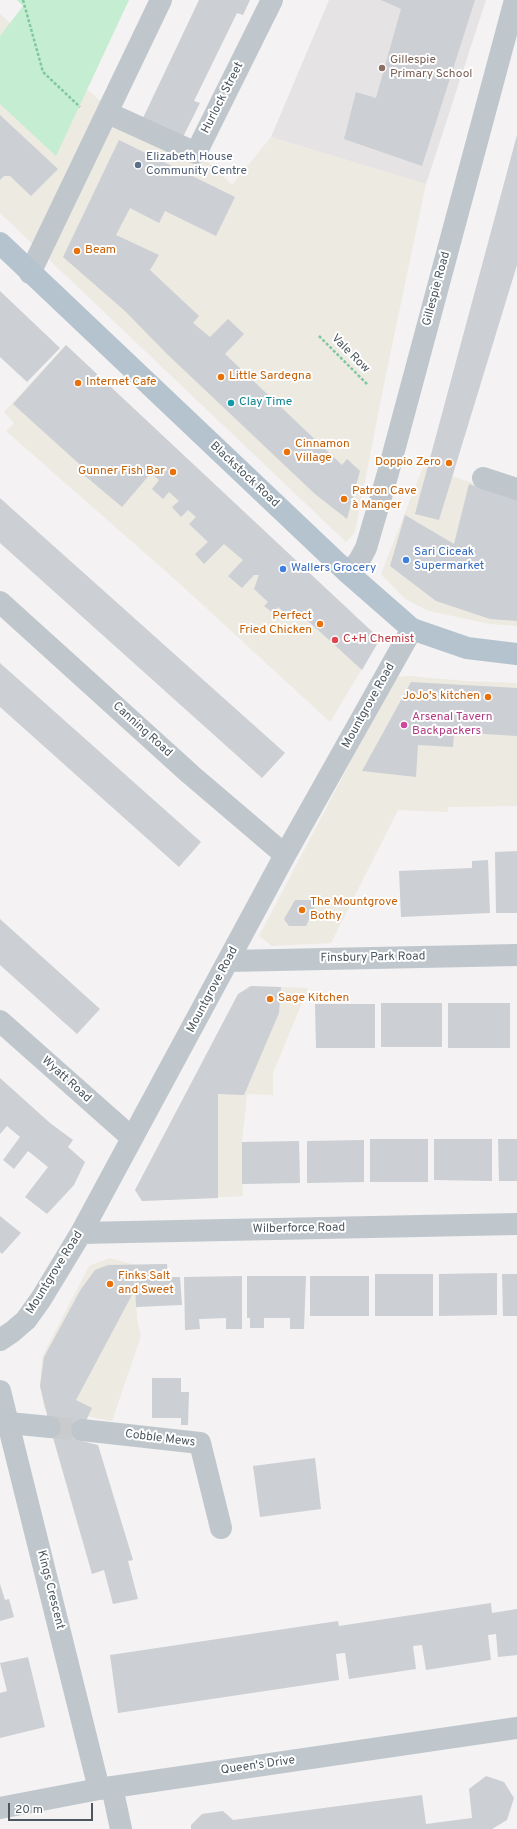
<!DOCTYPE html>
<html>
<head>
<meta charset="utf-8">
<style>
  body { margin:0 }
  #map { position:relative; width:517px; height:1829px; overflow:hidden; background:#f4f2f2; font-family:Overpass,sans-serif }
  canvas { display:block }
  .scale { position:absolute; left:8px; top:1803px; width:85px; height:18px; box-sizing:border-box; border:2px solid #4b565e; border-top:0; padding-left:5px; font-size:12px; line-height:14px; white-space:nowrap; color:#4b565e; -webkit-text-stroke:3px #fff; paint-order:stroke }
</style>
</head>
<body>
<div id="map">
<canvas width="517" height="1829"></canvas>
<div class="scale">20 m</div>
</div>
<script>
const context = document.querySelector('canvas').getContext('2d');
context.lineJoin = 'round';
function fillPath(path, color) {
  context.fillStyle = color;
  context.fill(path, 'evenodd');
}
function toPath(rows) {
  const path = new Path2D();
  for (const r of rows) {
    path.moveTo(r[0], r[1]);
    for (let i = 2; i < r.length; i += 2) path.lineTo(r[i], r[i + 1]);
  }
  return path;
}
function trace(path, color, width, dash) {
  context.strokeStyle = color;
  context.lineWidth = width;
  context.lineCap = dash ? 'butt' : 'round';
  context.setLineDash(dash || []);
  context.stroke(path);
}
function label(font, color, halo, rows, align = 'center') {
  context.font = font + ' Overpass,sans-serif';
  context.lineWidth = 4;
  context.setLineDash([]);
  context.textBaseline = 'middle';
  context.strokeStyle = halo;
  context.fillStyle = color;
  for (const [text, x, y, turn = 0] of rows) {
    context.save();
    context.translate(x, y);
    context.rotate((+turn || 0) * Math.PI / 180);
    context.textAlign = isNaN(turn) ? turn : align;
    if (halo) context.strokeText(text, 0, 0);
    context.fillText(text, 0, 0);
    context.restore();
  }
}
const commercial = toPath([
  [0,14,99,100,211,164,232,185,271,137,426,184,385,379,355,532,346,542,0,213],
  [66,345,380,639,330,722,179,583,6,431,14,423,4,412],
  [423,467,517,497,517,626,490,624,429,611,405,599,381,574],
  [409,676,465,681,517,683,517,806,449,807,447,812,398,810,331,943,272,946,259,936,395,677],
  [251,986,308,988,273,1073,273,1095,247,1094,242,1142,243,1196,142,1201,135,1190,238,994],
  [110,1258,135,1265,137,1318,141,1336,112,1421,44,1408,40,1386,42,1357,89,1266]
]);
const education = toPath([
  [329,0,486,0,426,184,271,137]
]);
const green = toPath([
  [17,0,129,0,56,156,0,104,0,36,23,6]
]);
const building = toPath([
  [199,0,250,0,243,15,237,13,194,101,200,103,183,137,143,118],
  [381,0,475,0,422,166,344,139,356,92,376,98,401,9],
  [0,115,58,169,31,196,10,176,4,176,0,180],
  [517,135,517,265,439,520,415,514],
  [119,140,235,197,216,236,165,211,159,223,130,208,116,235,159,255,150,270,199,316,193,323,210,337,228,319,244,334,225,354,342,465,347,459,360,471,347,519,315,494,166,353,125,311,63,257],
  [0,291,60,348,27,382,0,357],
  [66,345,380,639,362,670,295,609,288,616,278,607,273,613,264,606,268,602,254,589,259,575,254,575,242,588,228,576,243,560,224,544,204,564,195,554,208,542,189,524,196,517,188,510,181,517,172,507,179,501,169,492,163,499,152,489,159,480,151,473,122,507,84,475,87,471,13,404],
  [469,484,517,500,517,621,490,619,436,601,390,566,405,515,454,544],
  [0,498,285,753,262,778,0,543],
  [0,663,201,842,179,867,0,707],
  [411,682,517,688,517,736,454,732,453,747,418,745,416,777,362,771],
  [517,851,517,913,496,913,495,852],
  [488,860,490,913,401,917,399,871,472,868,472,861],
  [295,900,318,900,306,926,289,926,284,919],
  [0,919,100,1009,77,1034,0,965],
  [251,986,281,987,279,1013,244,1095,218,1094,218,1198,142,1201,135,1190,238,994],
  [381,1003,442,1003,442,1047,381,1047],
  [448,1003,510,1003,510,1048,448,1048],
  [315,1004,375,1004,375,1048,316,1048],
  [0,1078,50,1123,73,1140,68,1147,85,1162,74,1185,47,1214,25,1197,48,1167,28,1151,14,1169,3,1160,20,1137,7,1126,0,1134],
  [370,1139,428,1139,428,1182,370,1182],
  [434,1139,492,1139,492,1181,434,1180],
  [498,1139,517,1139,517,1181,499,1181],
  [364,1140,364,1182,307,1183,307,1141],
  [299,1141,300,1183,242,1184,242,1142],
  [0,1216,21,1233,2,1254,0,1252],
  [167,1264,168,1277,180,1277,182,1305,136,1307,135,1279,133,1293,76,1400,92,1408,77,1440,98,1445,133,1560,128,1561,138,1599,113,1604,104,1570,92,1574,50,1427,40,1386,44,1357,81,1289,95,1270,108,1265],
  [497,1273,497,1315,439,1316,439,1274],
  [375,1274,433,1274,433,1316,375,1316],
  [502,1274,517,1274,517,1316,503,1316],
  [242,1276,242,1329,226,1329,226,1318,199,1319,200,1329,185,1330,184,1277],
  [247,1276,306,1276,304,1329,290,1329,290,1318,264,1318,264,1328,250,1328,250,1318,247,1318],
  [310,1276,369,1276,369,1316,310,1316],
  [152,1378,181,1378,181,1392,189,1392,188,1425,181,1425,181,1418,152,1418],
  [315,1458,321,1509,260,1517,253,1466],
  [0,1584,5,1600,9,1599,14,1617,0,1621],
  [491,1603,492,1613,517,1609,517,1655,498,1657,496,1634,488,1635,491,1660,426,1670,422,1645,413,1646,416,1669,349,1679,345,1653,343,1653,336,1654,339,1680,118,1713,110,1655,338,1621,339,1626],
  [28,1657,45,1727,0,1738,0,1693,7,1691,0,1663],
  [486,1776,504,1782,514,1798,507,1820,492,1829,191,1829,191,1825,202,1814,223,1811,233,1820,422,1795,426,1824,472,1818,469,1789]
]);
const minorTunnel = toPath([
  [50,1427,82,1430]
]);
const path = toPath([
  [23,0,43,72,80,107],
  [319,336,368,385]
]);
const minor = toPath([
  [108,113,196,153,272,0],
  [30,273,161,0],
  [483,478,517,489],
  [348,573,359,561,366,548,388,473,515,0],
  [0,602,190,774,285,855],
  [229,961,517,955],
  [0,1021,132,1138],
  [81,1233,517,1224],
  [0,1340,12,1332,26,1320,41,1299,81,1233,285,855,412,629],
  [0,1391,99,1789],
  [9,1423,50,1427],
  [82,1430,200,1443,221,1528],
  [112,1787,121,1829],
  [0,1808,99,1789,517,1728]
]);
const major = toPath([
  [0,243,348,573,412,629,467,648,517,654]
]);
const markers = [
  [382,68,4,"#8d6e63"],
  [138,165,4,"#5c6f8a"],
  [77,251,4,"#e8710a"],
  [221,377,4,"#e8710a"],
  [78,383,4,"#e8710a"],
  [231,403,4,"#0f9aa8"],
  [287,452,4,"#e8710a"],
  [449,463,4,"#e8710a"],
  [173,472,4,"#e8710a"],
  [344,499,4,"#e8710a"],
  [406,560,4,"#3f7fe0"],
  [283,569,4,"#3f7fe0"],
  [320,624,4,"#e8710a"],
  [335,640,4,"#e0444e"],
  [488,697,4,"#e8710a"],
  [404,725,4,"#d1479c"],
  [302,910,4,"#e8710a"],
  [270,999,4,"#e8710a"],
  [110,1284,4,"#e8710a"]
];
const educationNames = [
  ["Gillespie",390,61],
  ["Primary School",390,75]
];
const streetNames = [
  ["Hurlock Street",223,98,-63],
  ["Gillespie Road",437,289,-75],
  ["Vale Row",350,354,45],
  ["Blackstock Road",244,475,43],
  ["Mountgrove Road",369,706,-61],
  ["Canning Road",142,730,42],
  ["Finsbury Park Road",373,958,-1],
  ["Mountgrove Road",213,990,-62],
  ["Wyatt Road",66,1080,42],
  ["Wilberforce Road",299,1229,-1],
  ["Mountgrove Road",55,1273,-58],
  ["Cobble Mews",160,1439,7],
  ["Kings Crescent",50,1590,76],
  ["Queen's Drive",258,1766,-8]
];
const serviceNames = [
  ["Elizabeth House",146,158],
  ["Community Centre",146,172]
];
const foodNames = [
  ["Beam",85,251],
  ["Little Sardegna",229,377],
  ["Internet Cafe",86,383],
  ["Cinnamon",295,445],
  ["Village",295,459],
  ["Doppio Zero",441,463,"right"],
  ["Gunner Fish Bar",165,472,"right"],
  ["Patron Cave",352,492],
  ["à Manger",352,506],
  ["Perfect",312,617,"right"],
  ["Fried Chicken",312,631,"right"],
  ["JoJo's kitchen",480,697,"right"],
  ["The Mountgrove",310,903],
  ["Bothy",310,917],
  ["Sage Kitchen",278,999],
  ["Finks Salt",118,1277],
  ["and Sweet",118,1291]
];
const cultureNames = [
  ["Clay Time",239,403]
];
const shopNames = [
  ["Sari Ciceak",414,553],
  ["Supermarket",414,567],
  ["Wallers Grocery",291,569]
];
const healthNames = [
  ["C+H Chemist",343,640]
];
const hotelNames = [
  ["Arsenal Tavern",412,718],
  ["Backpackers",412,732]
];
fillPath(commercial, '#edeae2');
fillPath(education, '#e5e3e3');
fillPath(green, '#c5edd1');
fillPath(building, '#cccfd3');
trace(minorTunnel, '#cacbcd', 22, [22, 11]);
trace(path, '#7fc89f', 2.5, [3, 2]);
trace(minor, '#bfc7cd', 22);
trace(major, '#b4c3cd', 22);
for (const [x, y, r, color] of markers) {
  const dot = new Path2D();
  dot.arc(x, y, r, 0, 2 * Math.PI);
  context.fillStyle = color;
  context.fill(dot);
  trace(dot, '#fff', 1.5);
}
label('12px', '#785e54', '#fff', educationNames, 'left');
label('12px', '#4b565e', '#fff', streetNames);
label('12px', '#4e5e75', '#fff', serviceNames, 'left');
label('12px', '#c56008', '#fff', foodNames, 'left');
label('12px', '#0d838f', '#fff', cultureNames, 'left');
label('12px', '#366cbe', '#fff', shopNames, 'left');
label('12px', '#be3a42', '#fff', healthNames, 'left');
label('12px', '#b23c85', '#fff', hotelNames, 'left');
</script>
</body>
</html>
